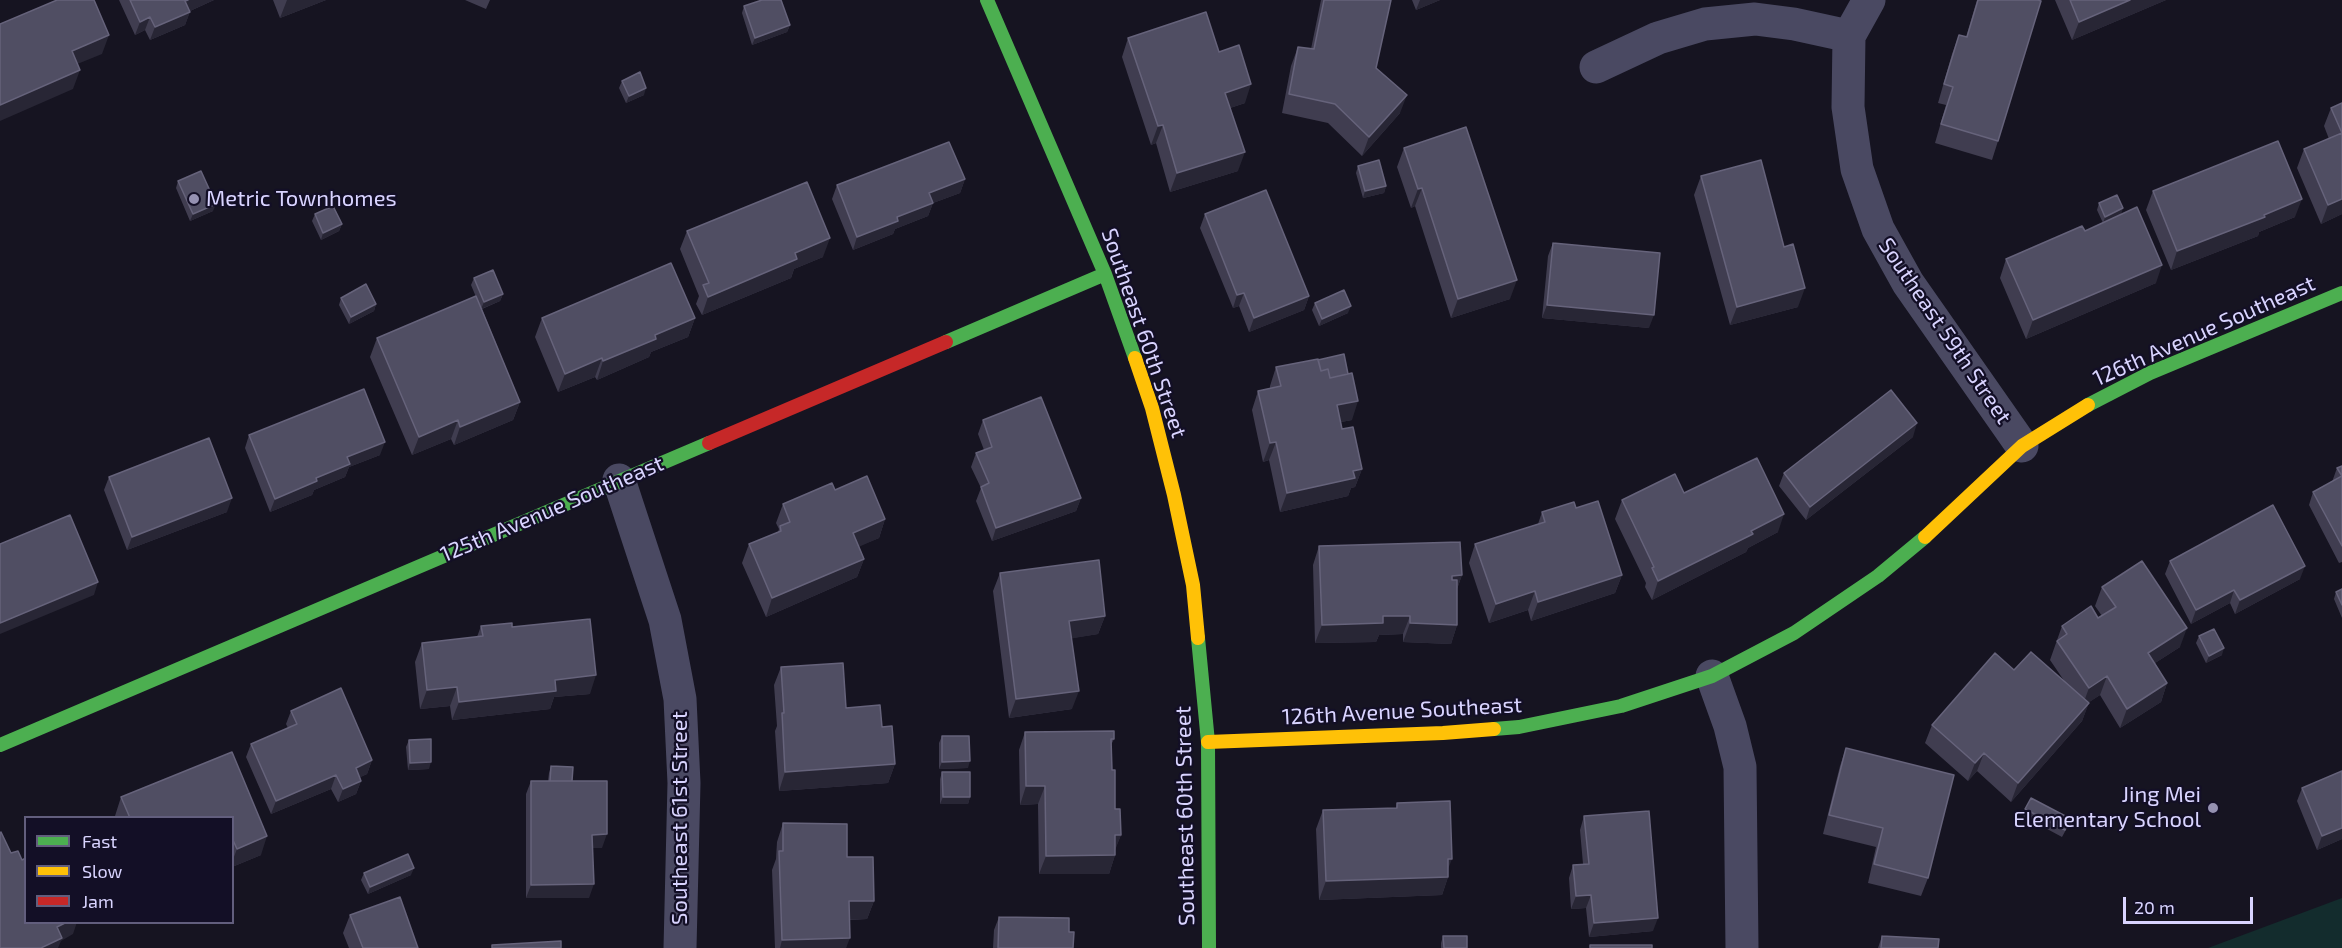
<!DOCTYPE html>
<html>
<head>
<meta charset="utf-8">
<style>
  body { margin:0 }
  #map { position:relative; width:2342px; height:948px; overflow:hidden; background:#161421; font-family:"Exo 2",sans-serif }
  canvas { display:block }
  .legend { position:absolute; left:24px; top:816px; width:210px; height:108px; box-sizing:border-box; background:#130f26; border:2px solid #625e7d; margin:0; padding:8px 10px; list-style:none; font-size:18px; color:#d9d4ff }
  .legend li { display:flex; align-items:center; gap:12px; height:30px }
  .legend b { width:30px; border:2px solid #625e7d }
  .scale { position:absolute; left:2123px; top:897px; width:130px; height:27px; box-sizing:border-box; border:3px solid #d9d4ff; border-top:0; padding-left:8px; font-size:18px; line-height:21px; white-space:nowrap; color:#d9d4ff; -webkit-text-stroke:4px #130f26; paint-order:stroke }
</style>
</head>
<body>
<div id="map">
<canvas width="2342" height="948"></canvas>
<ul class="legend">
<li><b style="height:8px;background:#4caf50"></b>Fast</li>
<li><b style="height:8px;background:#ffc107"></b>Slow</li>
<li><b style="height:8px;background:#c62828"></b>Jam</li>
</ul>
<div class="scale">20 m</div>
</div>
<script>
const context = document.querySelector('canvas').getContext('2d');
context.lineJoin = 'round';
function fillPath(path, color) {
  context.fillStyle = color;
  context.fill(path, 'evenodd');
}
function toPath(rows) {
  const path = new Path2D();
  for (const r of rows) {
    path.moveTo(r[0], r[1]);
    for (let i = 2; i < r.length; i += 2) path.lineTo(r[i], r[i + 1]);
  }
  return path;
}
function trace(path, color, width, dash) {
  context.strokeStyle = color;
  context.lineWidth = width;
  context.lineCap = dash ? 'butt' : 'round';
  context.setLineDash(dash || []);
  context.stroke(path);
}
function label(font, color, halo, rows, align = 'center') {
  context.font = font + ' "Exo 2",sans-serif';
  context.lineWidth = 4.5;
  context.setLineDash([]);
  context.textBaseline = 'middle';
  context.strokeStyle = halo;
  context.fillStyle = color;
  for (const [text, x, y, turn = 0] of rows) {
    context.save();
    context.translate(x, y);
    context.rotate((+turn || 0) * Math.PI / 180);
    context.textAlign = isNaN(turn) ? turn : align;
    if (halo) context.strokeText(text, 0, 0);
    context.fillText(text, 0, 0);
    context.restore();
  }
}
const green = toPath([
  [2342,898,2342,948,2208,948]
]);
const street = toPath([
  [1849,36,1848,107,1857,169,1878,229,1908,283,2022,446],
  [1596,67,1658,38,1705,24,1755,19,1794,24,1849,36,1869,0],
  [619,480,665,620,680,699,684,783,680,948],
  [1712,676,1730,726,1740,767,1742,948]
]);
const fast = toPath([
  [987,0,1105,274,1135,358],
  [946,342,1105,274],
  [2088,405,2150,373,2342,293],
  [1198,638,1208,742,1209,948],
  [1494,729,1519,727,1621,706,1712,676,1794,633,1878,576,1925,537],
  [0,745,709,443]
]);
const slow = toPath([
  [1135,358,1152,408,1174,495,1193,585,1198,638],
  [1925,537,2022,446,2088,405],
  [1208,742,1443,733,1494,729]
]);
const jam = toPath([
  [709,443,946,342]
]);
const wall = toPath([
  [119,0,214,0,190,11,185,25,150,40,145,30,135,35],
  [273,0,326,0,280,18],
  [465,0,490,0,486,9],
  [1321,0,1391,0,1376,68,1400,113,1362,156,1328,123,1282,113,1291,66,1298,47,1311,49],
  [1412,0,1440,0,1416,10],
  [1977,0,2038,0,1998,141,1992,160,1935,143,1946,105,1938,103,1952,54,1959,35,1966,37],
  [2055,0,2166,0,2072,40],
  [744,6,790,25,787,32,752,45,742,13],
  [1128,38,1219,52,1245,103,1230,108,1238,171,1170,192,1156,143,1151,145,1122,57],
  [622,81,644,95,626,103,619,88],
  [2342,103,2342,214,2321,224,2297,168,2304,149,2329,139,2324,126,2331,108],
  [1404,148,1510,299,1451,318,1415,206,1411,208,1397,167],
  [1358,166,1386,186,1384,193,1363,198,1356,173],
  [1701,176,1784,247,1798,307,1730,325,1694,195],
  [965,179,960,193,933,203,928,216,895,229,893,234,853,250,832,199,837,185],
  [178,181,213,211,190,221,176,188],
  [2153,191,2295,217,2259,232,2258,236,2171,270,2146,210],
  [2099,203,2121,215,2156,283,2026,339,2000,278,2006,259,2085,231,2103,223,2097,210],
  [315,214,342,224,339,231,321,240,312,221],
  [1205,214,1309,296,1304,310,1249,332,1239,306,1233,308,1200,228],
  [687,231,823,257,794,269,791,278,702,315,696,304,699,296,680,249],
  [1553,243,1649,328,1542,318,1548,256],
  [474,278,503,294,500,301,482,309,520,402,513,420,454,445,451,439,412,455,370,357,377,338,476,297,471,285],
  [341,298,376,304,374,311,349,324,339,305],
  [1315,303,1348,313,1319,326,1312,310],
  [542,318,695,318,688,337,651,352,649,357,597,380,595,377,558,392,535,337],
  [1276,367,1352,420,1341,422,1342,429,1362,469,1355,487,1351,488,1348,496,1280,512,1269,460,1263,462,1252,410,1258,391,1270,388,1270,386],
  [983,420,1081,498,1076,511,992,541,976,501,981,488,971,467,976,453,984,450,978,434],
  [249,435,380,455,349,467,345,477,314,490,312,495,270,512,245,448],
  [1913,437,1806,520,1779,486,1784,473],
  [2342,466,2342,562,2339,563,2309,505,2313,492,2332,482,2337,468],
  [109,477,227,512,127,550,104,490],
  [835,490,885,519,879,538,859,546,864,559,857,577,766,617,742,563,749,544,778,532,779,529,776,523,783,504],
  [1684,493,1778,532,1748,548,1746,552,1652,600,1645,587,1646,583,1615,519,1622,500],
  [1576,508,1622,575,1615,593,1531,621,1528,610,1489,623,1469,563,1475,544,1538,524,1542,512],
  [1319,546,1462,575,1457,589,1457,625,1451,644,1403,642,1403,634,1379,635,1376,642,1315,643,1313,565],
  [2170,561,2300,579,2235,614,2230,603,2191,624,2165,574],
  [1000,573,1105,616,1098,634,1072,638,1072,709,1009,718,993,591],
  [2102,587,2180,647,2155,663,2167,683,2161,702,2120,728,2100,695,2089,702,2082,721,2011,802,1977,771,1968,781,1925,743,1932,725,2014,670,2065,682,2050,660,2062,626,2098,618,2102,616,2095,606],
  [2342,589,2342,618,2334,599,2336,592],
  [481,626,512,627,590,694,554,697,550,709,452,720,450,706,420,709,415,662,422,643,477,637],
  [2199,636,2222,655,2206,663,2196,643],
  [781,667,846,708,882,727,895,764,888,783,779,791,775,731,777,726,774,685],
  [291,711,372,760,367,774,360,777,361,781,356,794,338,802,331,789,271,814,246,757,251,744,288,728,286,724],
  [1025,732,1114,739,1111,745,1112,770,1115,809,1121,835,1115,849,1115,855,1109,874,1039,874,1038,804,1020,805,1019,750],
  [942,736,968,768,939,769,939,743],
  [409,740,429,769,408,770,406,747],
  [1846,748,1928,878,1921,896,1868,883,1876,847,1823,834,1840,766],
  [232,752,261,855,232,867,232,818,115,818,115,816,121,797],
  [551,766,572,781,602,848,592,848,589,898,526,898,526,794,531,781,548,781,549,773],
  [942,772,970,797,968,804,940,804,940,779],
  [2302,788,2342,839,2317,850,2297,801],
  [1397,803,1448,869,1448,877,1442,895,1319,900,1316,829,1323,810,1396,808],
  [2025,809,2068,826,2062,837,2023,816],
  [1584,816,1653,931,1589,937,1586,908,1571,909,1569,878,1573,865,1583,864,1580,830],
  [783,823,847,857,874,901,867,919,850,920,846,948,775,948,772,870,776,859,777,842],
  [364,873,411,875,368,894,361,880],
  [350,915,418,948,349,948,343,933],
  [999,917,1069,932,1073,948,993,948,994,930],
  [1443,936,1467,948,1441,948,1441,943],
  [1882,936,1938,948,1878,948]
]);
const shadedWall = toPath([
  [188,0,214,0,181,15,185,1],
  [287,0,326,0,280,18],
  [1420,0,1440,0,1416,10],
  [2130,0,2166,0,2072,40,2079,22],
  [190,12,185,25,150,40,155,27],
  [150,17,145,30,135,35,140,22],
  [790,25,787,32,752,45,755,38],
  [109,35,102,54,65,69,72,51],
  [80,70,73,89,0,121,0,105],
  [1251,84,1245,103,1218,112,1225,93],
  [646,88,644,95,626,103,629,96],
  [1407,95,1400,113,1362,156,1369,137],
  [1163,125,1156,143,1151,145,1158,126],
  [1245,152,1238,171,1170,192,1177,173],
  [965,179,960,193,933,203,928,216,895,229,893,234,853,250,857,237,897,217,929,193],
  [1386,186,1384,193,1363,198,1365,191],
  [1422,188,1415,206,1411,208,1418,189],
  [2302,199,2295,217,2259,232,2258,236,2171,270,2177,251],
  [2342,199,2342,214,2321,224,2328,205],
  [216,204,213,211,190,221,193,214],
  [2123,208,2121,215,2103,224,2105,217],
  [342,224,339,231,321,240,323,233],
  [830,238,823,257,794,269,791,278,702,315,708,297,795,253],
  [2162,265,2156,283,2026,339,2033,320],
  [1517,280,1510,299,1451,318,1458,299],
  [1805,288,1798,307,1730,325,1737,307],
  [1244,293,1239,306,1233,308,1237,295],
  [503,294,500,301,481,309,484,302],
  [1309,296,1304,310,1249,332,1254,318],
  [376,304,374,311,349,324,351,317],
  [1547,305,1654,315,1649,328,1542,318],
  [1351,306,1348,313,1319,326,1322,319],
  [695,318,688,337,651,352,649,357,597,380,603,361,655,335],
  [602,358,595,377,558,392,565,374],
  [1358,401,1352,420,1330,424,1337,405],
  [520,402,513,420,454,445,460,427],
  [458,420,451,439,412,455,419,437],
  [1917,423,1913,437,1806,520,1810,507],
  [385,442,380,455,349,467,345,477,314,490,312,495,270,512,275,499,316,478,347,457],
  [1276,442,1269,460,1263,462,1270,443],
  [1362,469,1355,487,1351,488,1348,496,1280,512,1287,493,1353,471],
  [232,498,227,512,127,550,132,537],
  [1081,498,1076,511,992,541,996,528],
  [1784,514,1778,532,1748,548,1746,552,1652,600,1658,581,1751,531],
  [885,519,879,538,847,552,853,533],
  [864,559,857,577,766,617,772,598],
  [2305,566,2300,579,2235,614,2240,600],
  [1462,575,1455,594,1452,576],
  [1622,575,1615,593,1531,621,1538,602],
  [98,582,94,595,0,634,0,623],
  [2234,590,2230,603,2191,624,2196,610],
  [1535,591,1528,610,1489,623,1496,604],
  [1105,616,1098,634,1063,640,1069,621],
  [1383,616,1410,616,1403,634,1379,635,1376,642,1315,643,1322,625],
  [1410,623,1457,625,1451,644,1403,642],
  [2187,628,2180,647,2141,672,2148,653],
  [2224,648,2222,655,2206,663,2209,656],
  [596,675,590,694,554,697,550,709,452,720,459,702,555,680],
  [2107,676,2100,695,2082,707,2089,688],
  [2167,683,2161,702,2120,728,2127,709],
  [457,687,450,706,420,709,427,690],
  [1079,691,1072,709,1009,718,1016,699],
  [2089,703,2082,721,2011,802,2018,783],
  [1984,753,1977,771,1968,781,1975,763],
  [372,760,367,774,351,782,356,768],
  [970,761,968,768,939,769,942,762],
  [431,762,429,769,408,770,410,763],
  [895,764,888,783,779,791,785,772],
  [336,775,331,789,271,814,276,801],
  [361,781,356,794,338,802,343,789],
  [1026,786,1045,786,1038,804,1020,805],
  [943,797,970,797,968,804,940,804],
  [2342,828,2342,839,2317,850,2322,836],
  [607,834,602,848,587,848,592,835],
  [1115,835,1121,835,1114,853],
  [267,836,261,855,232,867,232,862,237,849],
  [1115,855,1109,874,1039,874,1046,856],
  [1448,859,1452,859,1445,877,1448,877,1442,895,1319,900,1326,881],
  [414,868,411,875,368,894,370,887],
  [594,884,589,898,526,898,531,885],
  [1591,895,1586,908,1571,909,1576,896],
  [849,901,874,901,867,919,843,920],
  [1658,918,1653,931,1589,937,1594,923],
  [67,922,77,922,73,934,61,941,58,948,41,948,57,927],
  [850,938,846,948,780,948,782,940]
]);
const building = toPath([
  [57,0,94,0,109,35,72,51,80,70,0,105,0,24,57,0],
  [130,0,188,0,185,1,190,12,155,27,150,17,140,22,130,0],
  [762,0,781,0,790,25,755,38,744,6,762,0],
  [1324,0,1391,0,1376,68,1407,95,1369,137,1335,104,1289,94,1298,47,1314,49,1324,0],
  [1978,0,2038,0,2041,1,1998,141,1941,124,1953,87,1944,84,1959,35,1967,37,1978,0],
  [2070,0,2130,0,2079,22,2070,0],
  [1206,12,1219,52,1239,45,1251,84,1225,93,1245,152,1177,173,1163,125,1158,126,1128,38,1206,12],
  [640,72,646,88,629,96,622,81,640,72],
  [2342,103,2342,133,2331,108,2342,103],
  [1466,127,1517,280,1458,299,1422,188,1418,189,1404,148,1466,127],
  [2342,133,2342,199,2328,205,2304,149,2342,133],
  [2278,141,2302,199,2264,215,2265,217,2177,251,2153,191,2278,141],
  [949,142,965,179,929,193,933,203,897,217,898,221,857,237,837,185,949,142],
  [1379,160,1386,186,1365,191,1358,166,1379,160],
  [1761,160,1784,247,1793,244,1805,288,1737,307,1701,176,1761,160],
  [201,171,216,204,193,214,178,181,201,171],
  [807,182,830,238,795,253,797,259,708,297,703,285,709,283,687,231,807,182],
  [1266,190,1309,296,1254,318,1244,293,1237,295,1205,214,1266,190],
  [2117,195,2123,208,2105,217,2099,203,2117,195],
  [333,206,342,224,323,233,315,214,333,206],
  [2137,207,2162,265,2033,320,2006,259,2082,226,2085,231,2137,207],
  [1553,243,1660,253,1654,315,1547,305,1553,243],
  [671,263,695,318,655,335,656,339,603,361,602,358,565,374,542,318,671,263],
  [493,270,503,294,484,302,474,278,493,270],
  [366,284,376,304,351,317,341,298,366,284],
  [1344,290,1351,306,1322,319,1315,303,1344,290],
  [476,296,520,402,460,427,458,420,419,437,377,338,476,296],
  [1344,354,1348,374,1330,378,1328,369,1321,371,1318,360,1344,354],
  [1318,359,1321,371,1328,369,1330,378,1352,373,1358,401,1337,405,1342,429,1353,427,1362,469,1353,471,1355,478,1287,493,1276,442,1270,443,1258,391,1281,386,1276,367,1318,359],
  [364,389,385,442,347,457,350,464,316,478,317,481,275,499,249,435,364,389],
  [1891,390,1917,423,1810,507,1784,473,1891,390],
  [1041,397,1081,498,996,528,981,487,989,483,976,453,992,447,983,420,1041,397],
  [209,438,232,498,132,537,109,477,209,438],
  [1757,458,1784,514,1751,531,1753,534,1658,581,1652,568,1654,567,1622,500,1675,474,1684,493,1757,458],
  [2342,466,2342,546,2313,492,2342,476,2337,468,2342,466],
  [867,476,885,519,853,533,864,559,772,598,749,544,781,531,780,526,790,522,783,504,832,483,835,490,867,476],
  [1598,501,1622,575,1538,602,1535,591,1496,604,1475,544,1545,522,1542,512,1574,502,1576,508,1598,501],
  [2273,505,2305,566,2240,600,2234,590,2196,610,2170,561,2273,505],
  [70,515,98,582,0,623,0,544,70,515],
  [1460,542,1462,575,1452,576,1452,580,1457,580,1457,625,1410,623,1410,616,1383,616,1383,623,1322,625,1319,546,1460,542],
  [1099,560,1105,616,1069,621,1079,691,1016,699,1000,573,1099,560],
  [2142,561,2187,628,2148,653,2167,683,2127,709,2107,676,2089,688,2057,641,2067,634,2062,626,2091,606,2098,618,2116,607,2102,587,2142,561],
  [2342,589,2342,605,2336,592,2342,589],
  [590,619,596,675,555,680,556,691,459,702,457,687,427,690,422,643,483,636,481,626,512,623,512,627,590,619],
  [2214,629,2224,648,2209,656,2199,636,2214,629],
  [2031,652,2089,703,2018,783,1984,753,1975,763,1932,725,1995,653,2014,670,2031,652],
  [843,663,846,708,880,705,882,727,892,726,895,764,785,772,782,713,784,713,781,667,843,663],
  [341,688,372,760,356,768,361,781,343,789,336,775,276,801,251,744,297,724,291,711,341,688],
  [1114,731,1114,739,1111,739,1112,770,1115,770,1115,809,1120,809,1121,835,1115,835,1115,855,1046,856,1045,786,1026,786,1025,732,1114,731],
  [942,736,969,736,970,761,942,762,942,736],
  [431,739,431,762,410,763,409,740,431,739],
  [1846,748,1954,775,1928,878,1874,864,1883,828,1829,815,1846,748],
  [232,752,267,836,237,849,232,838,232,818,130,818,121,797,232,752],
  [551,766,573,767,572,781,550,781,551,766],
  [2342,771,2342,828,2322,836,2302,788,2342,771],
  [942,772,970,772,970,797,943,797,942,772],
  [531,781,607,781,607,834,592,835,594,884,531,885,531,781],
  [2031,798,2071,819,2065,830,2025,809,2031,798],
  [1450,801,1452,859,1448,859,1448,877,1326,881,1323,810,1397,808,1397,803,1450,801],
  [1649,811,1658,918,1594,923,1591,895,1576,896,1573,865,1589,864,1584,816,1649,811],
  [783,823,847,824,847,857,873,857,874,901,849,901,850,938,782,940,779,851,783,851,783,823],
  [1,832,11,853,18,851,22,860,26,858,26,922,67,922,57,927,62,938,41,948,0,948,0,833,1,832],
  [408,854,414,868,370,887,364,873,408,854],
  [400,897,418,948,363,948,350,915,400,897],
  [999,917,1069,918,1069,932,1074,932,1073,948,998,948,999,917],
  [1443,936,1467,936,1467,948,1444,948,1443,936],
  [1882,936,1939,939,1938,948,1881,948,1882,936],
  [561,941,561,948,492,948,492,945,561,941],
  [1590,945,1652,945,1652,948,1590,948,1590,945]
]);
const markers = [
  [194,199,6,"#9591b1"],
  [2213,808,6,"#9591b1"]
];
const poiNames = [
  ["Metric Townhomes",206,199],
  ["Jing Mei",2201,795,"right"],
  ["Elementary School",2201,820,"right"]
];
const streetNames = [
  ["Southeast 59th Street",1945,331,56],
  ["126th Avenue Southeast",2204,331,-24],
  ["Southeast 60th Street",1144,333,71],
  ["125th Avenue Southeast",552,509,-23],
  ["126th Avenue Southeast",1402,711,-3],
  ["Southeast 60th Street",1185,816,-91],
  ["Southeast 61st Street",680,818,-90]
];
fillPath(green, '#132c2d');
trace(street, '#4a4962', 33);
trace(fast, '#4caf50', 14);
trace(slow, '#ffc107', 14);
trace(jam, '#c62828', 14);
fillPath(wall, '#403d50');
fillPath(shadedWall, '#282635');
fillPath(building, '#504e63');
trace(building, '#66637b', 1.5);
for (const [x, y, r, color] of markers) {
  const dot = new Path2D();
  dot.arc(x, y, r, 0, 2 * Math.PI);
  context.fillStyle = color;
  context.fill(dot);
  trace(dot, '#130f26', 2);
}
label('22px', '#d9d4ff', '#130f26', poiNames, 'left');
label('22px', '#d9d4ff', '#130f26', streetNames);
</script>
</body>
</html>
